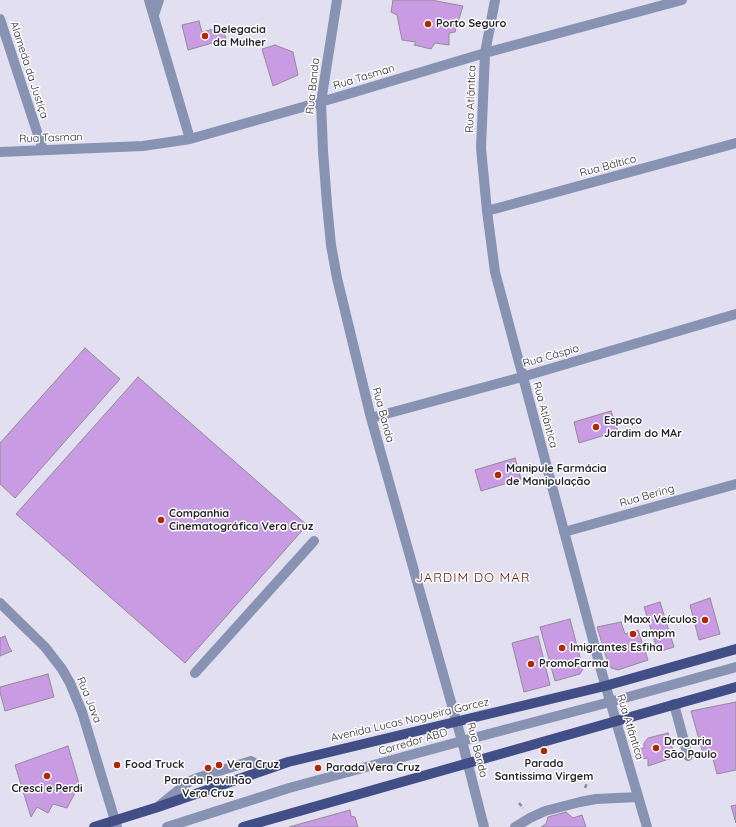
<!DOCTYPE html>
<html>
<head>
<meta charset="utf-8">
<style>
  body { margin:0 }
  canvas { display:block; background:#e1dff0 }
</style>
</head>
<body>
<canvas width="736" height="827"></canvas>
<script>
const context = document.querySelector('canvas').getContext('2d');
context.lineJoin = 'round';
function fillPath(path, color) {
  context.fillStyle = color;
  context.fill(path, 'evenodd');
}
function toPath(rows) {
  const path = new Path2D();
  for (const r of rows) {
    path.moveTo(r[0], r[1]);
    for (let i = 2; i < r.length; i += 2) path.lineTo(r[i], r[i + 1]);
  }
  return path;
}
function trace(path, color, width, dash) {
  context.strokeStyle = color;
  context.lineWidth = width;
  context.lineCap = dash ? 'butt' : 'round';
  context.setLineDash(dash || []);
  context.stroke(path);
}
function label(font, color, halo, rows, align = 'center') {
  context.font = font + ' Quicksand,sans-serif';
  context.lineWidth = 3;
  context.setLineDash([]);
  context.textBaseline = 'middle';
  context.strokeStyle = halo;
  context.fillStyle = color;
  for (const [text, x, y, turn = 0] of rows) {
    context.save();
    context.translate(x, y);
    context.rotate((+turn || 0) * Math.PI / 180);
    context.textAlign = isNaN(turn) ? turn : align;
    if (halo) context.strokeText(text, 0, 0);
    context.fillText(text, 0, 0);
    context.restore();
  }
}
const building = toPath([
  [393,0,431,0,463,6,455,32,449,33,449,45,435,43,431,49,414,45,416,42,402,40,397,15,391,12,393,0],
  [199,21,202,32,222,27,226,39,188,50,182,25,199,21],
  [275,45,293,52,298,75,273,86,262,49,275,45],
  [85,348,120,379,15,498,0,484,0,443,85,348],
  [138,377,307,525,185,663,16,514,138,377],
  [611,411,618,431,579,443,574,422,611,411],
  [515,458,521,479,481,491,475,470,515,458],
  [710,598,720,634,699,640,690,605,710,598],
  [660,602,674,647,658,652,644,607,660,602],
  [570,619,583,669,580,674,555,681,540,627,570,619],
  [621,622,625,634,638,630,648,660,618,670,611,668,608,663,597,627,621,622],
  [5,636,9,647,12,651,0,656,0,638,5,636],
  [538,636,550,685,524,692,512,643,538,636],
  [48,674,54,697,5,711,0,692,0,687,48,674],
  [736,702,736,770,717,774,712,755,704,757,691,711,736,702],
  [668,733,675,757,648,766,648,758,640,759,637,749,644,748,644,743,648,738,668,733],
  [68,746,80,787,76,791,67,808,53,804,48,813,37,807,31,817,15,765,68,746],
  [736,805,736,823,731,806,736,805],
  [350,810,351,816,355,817,358,827,289,827,350,810],
  [566,812,573,818,582,815,586,827,541,827,546,824,548,817,566,812]
]);
const path = toPath([
  [585,788,587,783],
  [519,803,523,808]
]);
const minor = toPath([
  [149,0,190,139],
  [337,0,321,102,323,151,327,204,331,245,337,278,371,418,462,741,484,827],
  [495,0,485,53,481,148,487,211,495,272,601,670,647,827],
  [154,15,159,0],
  [0,19,43,150],
  [0,152,143,146,190,139,338,97,485,53,682,0],
  [487,211,736,143],
  [371,418,522,377,736,314],
  [564,532,736,484],
  [0,603,45,647,62,669,70,683,82,712,117,827],
  [195,673,314,541],
  [674,704,688,756],
  [159,806,190,781,197,778,251,761,265,769],
  [167,827,289,788,462,741,610,702,736,667],
  [515,827,530,818,545,811,580,802,596,799,638,797]
]);
const major = toPath([
  [94,827,158,807,288,762,605,686,736,649],
  [243,827,736,687]
]);
const markers = [
  [428,24,4,"#b22600"],
  [205,36,4,"#b22600"],
  [596,427,4,"#b22600"],
  [498,475,4,"#b22600"],
  [161,520,4,"#b22600"],
  [705,620,4,"#b22600"],
  [633,634,4,"#b22600"],
  [562,648,4,"#b22600"],
  [531,664,4,"#b22600"],
  [656,748,4,"#b22600"],
  [544,751,4,"#b22600"],
  [117,765,4,"#b22600"],
  [219,765,4,"#b22600"],
  [208,768,4,"#b22600"],
  [318,768,4,"#b22600"],
  [47,776,4,"#b22600"]
];
const poiNames = [
  ["Porto Seguro",436,24],
  ["Delegacia",213,30],
  ["da Mulher",213,43],
  ["Espaço",604,421],
  ["Jardim do MAr",604,434],
  ["Manipule Farmácia",506,469],
  ["de Manipulação",506,482],
  ["Companhia",169,514],
  ["Cinematográfica Vera Cruz",169,527],
  ["Maxx Veículos",697,620,"right"],
  ["ampm",641,634],
  ["Imigrantes Esfiha",570,648],
  ["PromoFarma",539,664],
  ["Drogaria",664,742],
  ["São Paulo",664,755],
  ["Parada",544,764,"center"],
  ["Santissima Virgem",544,777,"center"],
  ["Food Truck",125,765],
  ["Vera Cruz",227,765],
  ["Parada Vera Cruz",326,768],
  ["Parada Pavilhão",208,781,"center"],
  ["Vera Cruz",208,794,"center"],
  ["Cresci e Perdi",47,789,"center"]
];
const streetNames = [
  ["Alameda da Justiça",29,70,72],
  ["Rua Tasman",364,77,-17],
  ["Rua Banda",313,86,-84],
  ["Rua Atlântica",471,99,-88],
  ["Rua Tasman",51,138,-2],
  ["Rua Báltico",608,166,-15],
  ["Rua Cáspio",551,356,-16],
  ["Rua Banda",383,415,75],
  ["Rua Atlântica",545,415,75],
  ["Rua Bering",647,496,-16],
  ["Rua Java",89,700,68],
  ["Avenida Lucas Nogueira Garcez",410,720,-13],
  ["Rua Atlântica",630,727,73],
  ["Corredor ABD",413,742,-16],
  ["Rua Banda",477,750,76]
];
const quarterNames = [
  ["JARDIM DO MAR",473,578]
];
fillPath(building, '#c89be2');
trace(building, '#948b9a', 1);
trace(path, '#8c8b97', 2.5, [4, 2]);
trace(minor, '#8892b2', 10);
trace(major, '#424f87', 10);
for (const [x, y, r, color] of markers) {
  const dot = new Path2D();
  dot.arc(x, y, r, 0, 2 * Math.PI);
  context.fillStyle = color;
  context.fill(dot);
  trace(dot, '#fff', 1.5);
}
label('bold 11px', '#26252c', '#fff', poiNames, 'left');
label('11px', '#26252c', '#fff', streetNames);
context.letterSpacing = '1px';
label('13px', '#5d1a0b', '#fff', quarterNames);
context.letterSpacing = '0px';
</script>
</body>
</html>
